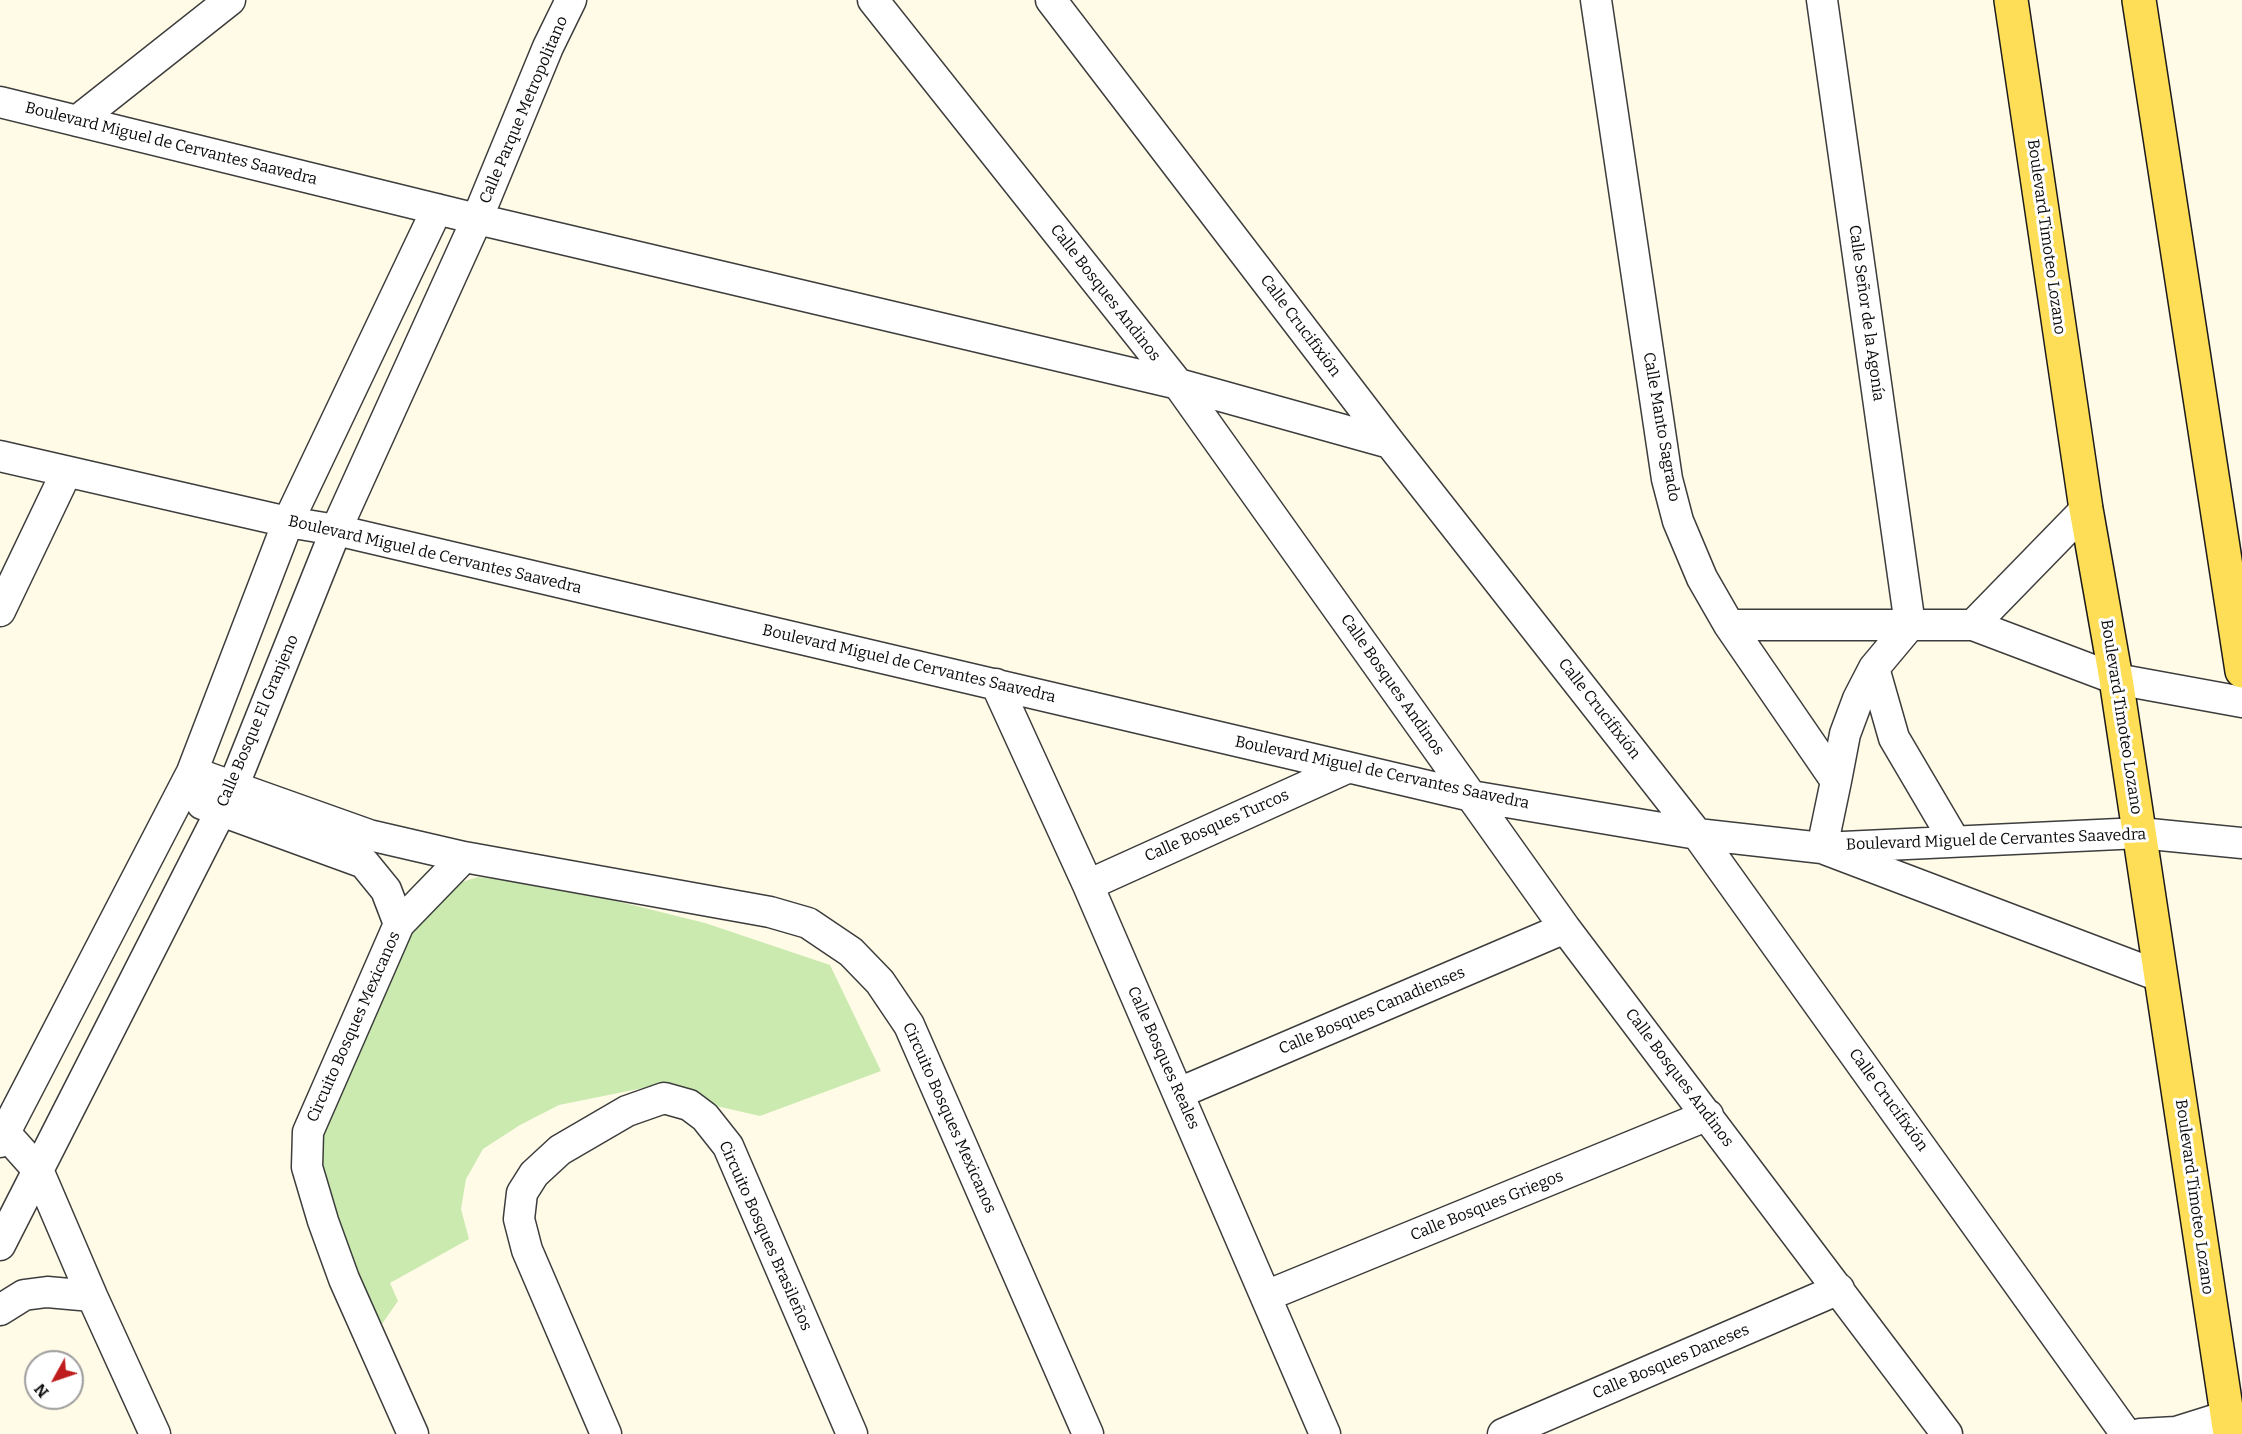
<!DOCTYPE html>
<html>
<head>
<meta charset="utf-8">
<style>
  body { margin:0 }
  #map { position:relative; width:2242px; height:1434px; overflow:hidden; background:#fffbe7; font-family:Bitter,serif }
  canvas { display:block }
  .north { position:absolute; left:24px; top:1350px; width:60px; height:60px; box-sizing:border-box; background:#fff; border:2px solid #9d9d9d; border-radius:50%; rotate:230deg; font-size:16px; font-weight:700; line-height:24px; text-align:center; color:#0a0a0a }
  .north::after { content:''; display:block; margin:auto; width:21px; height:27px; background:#bf1d1d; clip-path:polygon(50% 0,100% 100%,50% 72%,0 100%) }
</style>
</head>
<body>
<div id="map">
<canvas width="2242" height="1434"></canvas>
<div class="north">N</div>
</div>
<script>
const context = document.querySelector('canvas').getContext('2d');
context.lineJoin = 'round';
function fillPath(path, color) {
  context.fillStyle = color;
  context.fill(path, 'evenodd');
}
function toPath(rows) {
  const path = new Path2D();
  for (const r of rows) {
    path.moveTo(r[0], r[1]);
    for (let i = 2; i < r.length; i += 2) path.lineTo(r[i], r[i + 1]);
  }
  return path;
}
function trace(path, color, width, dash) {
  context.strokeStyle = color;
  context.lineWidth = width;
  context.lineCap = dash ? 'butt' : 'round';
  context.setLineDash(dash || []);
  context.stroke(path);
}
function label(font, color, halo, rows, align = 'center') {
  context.font = font + ' Bitter,serif';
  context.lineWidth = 6;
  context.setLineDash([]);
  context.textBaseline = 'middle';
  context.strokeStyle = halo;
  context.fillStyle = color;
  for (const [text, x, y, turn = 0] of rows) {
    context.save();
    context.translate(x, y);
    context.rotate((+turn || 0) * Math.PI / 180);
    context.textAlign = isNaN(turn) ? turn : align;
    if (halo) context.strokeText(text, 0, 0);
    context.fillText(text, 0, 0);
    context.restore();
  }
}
const green = toPath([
  [478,877,527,883,600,897,705,923,830,965,881,1071,760,1116,712,1105,668,1089,643,1088,559,1105,520,1125,483,1149,466,1179,461,1209,469,1239,390,1283,398,1301,382,1324,353,1272,318,1171,321,1126,418,917,442,888]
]);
const street = toPath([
  [873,0,1178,384,1565,928,1947,1434],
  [1051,0,1390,443,1697,834,2126,1434],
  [1596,0,1667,479,1678,521,1702,578,1729,625,1836,781,1822,848,2162,977],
  [1822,0,1910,625],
  [0,102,477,219,1178,384,1390,443],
  [77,121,230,0],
  [0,456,288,522,336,530,1471,796,1697,834,1822,848,2140,833,2242,843],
  [0,611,66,473],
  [1729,625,1973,625,2116,679,2242,702],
  [1973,625,2086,509],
  [1874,668,1894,738,1954,840],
  [996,684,1088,885,1325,1434],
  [192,772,369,835,464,857,770,912,808,923,851,952,880,982,909,1025,1088,1434],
  [1836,781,1845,734,1858,699,1874,668,1910,625],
  [202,804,364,863,386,890,399,924],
  [1088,885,1347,768],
  [1179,1093,1565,928],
  [5,1133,38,1170,92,1296,155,1434],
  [0,1142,192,772,288,522,437,209],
  [0,1245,233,787,336,530,477,219,548,47,571,0],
  [1266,1296,1708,1115],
  [0,1310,24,1295,47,1292,92,1296],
  [413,1434,344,1279,323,1221,307,1167,308,1132,399,924,464,857],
  [606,1434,527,1250,519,1219,522,1193,534,1174,560,1150,627,1111,664,1098,689,1105,705,1117,728,1146,852,1434],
  [1503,1434,1839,1289],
  [2140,1434,2176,1432,2227,1416]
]);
const primary = toPath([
  [2011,0,2086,509,2116,679,2230,1434],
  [2139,0,2242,671]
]);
const streetNames = [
  ["Calle Parque Metropolitano",524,110,-67],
  ["Boulevard Miguel de Cervantes Saavedra",171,144,14],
  ["Boulevard Timoteo Lozano",2046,237,82],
  ["Calle Bosques Andinos",1105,293,52],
  ["Calle Señor de la Agonía",1866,313,82],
  ["Calle Crucifixión",1300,326,53],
  ["Calle Manto Sagrado",1661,427,80],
  ["Boulevard Miguel de Cervantes Saavedra",435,555,13],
  ["Boulevard Miguel de Cervantes Saavedra",909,664,13],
  ["Calle Bosques Andinos",1392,685,55],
  ["Calle Crucifixión",1599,709,52],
  ["Boulevard Timoteo Lozano",2121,717,81],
  ["Calle Bosque El Granjeno",258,721,-67],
  ["Boulevard Miguel de Cervantes Saavedra",1382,773,12],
  ["Calle Bosques Turcos",1217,826,-24],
  ["Boulevard Miguel de Cervantes Saavedra",1996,840,-2],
  ["Calle Bosques Canadienses",1372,1011,-23],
  ["Circuito Bosques Mexicanos",354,1027,-66],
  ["Calle Bosques Reales",1163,1058,66],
  ["Calle Bosques Andinos",1679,1078,53],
  ["Calle Crucifixión",1888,1100,54],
  ["Circuito Bosques Mexicanos",949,1118,66],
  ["Boulevard Timoteo Lozano",2194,1197,82],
  ["Calle Bosques Griegos",1487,1206,-22],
  ["Circuito Bosques Brasileños",765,1236,66],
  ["Calle Bosques Daneses",1671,1362,-23]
];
fillPath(green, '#cbeab0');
trace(street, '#3d3d3d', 33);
trace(primary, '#1b1b1b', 36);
trace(street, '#fff', 30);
trace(primary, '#ffde57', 33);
label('16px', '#0a0a0a', '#fff', streetNames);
</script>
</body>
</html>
